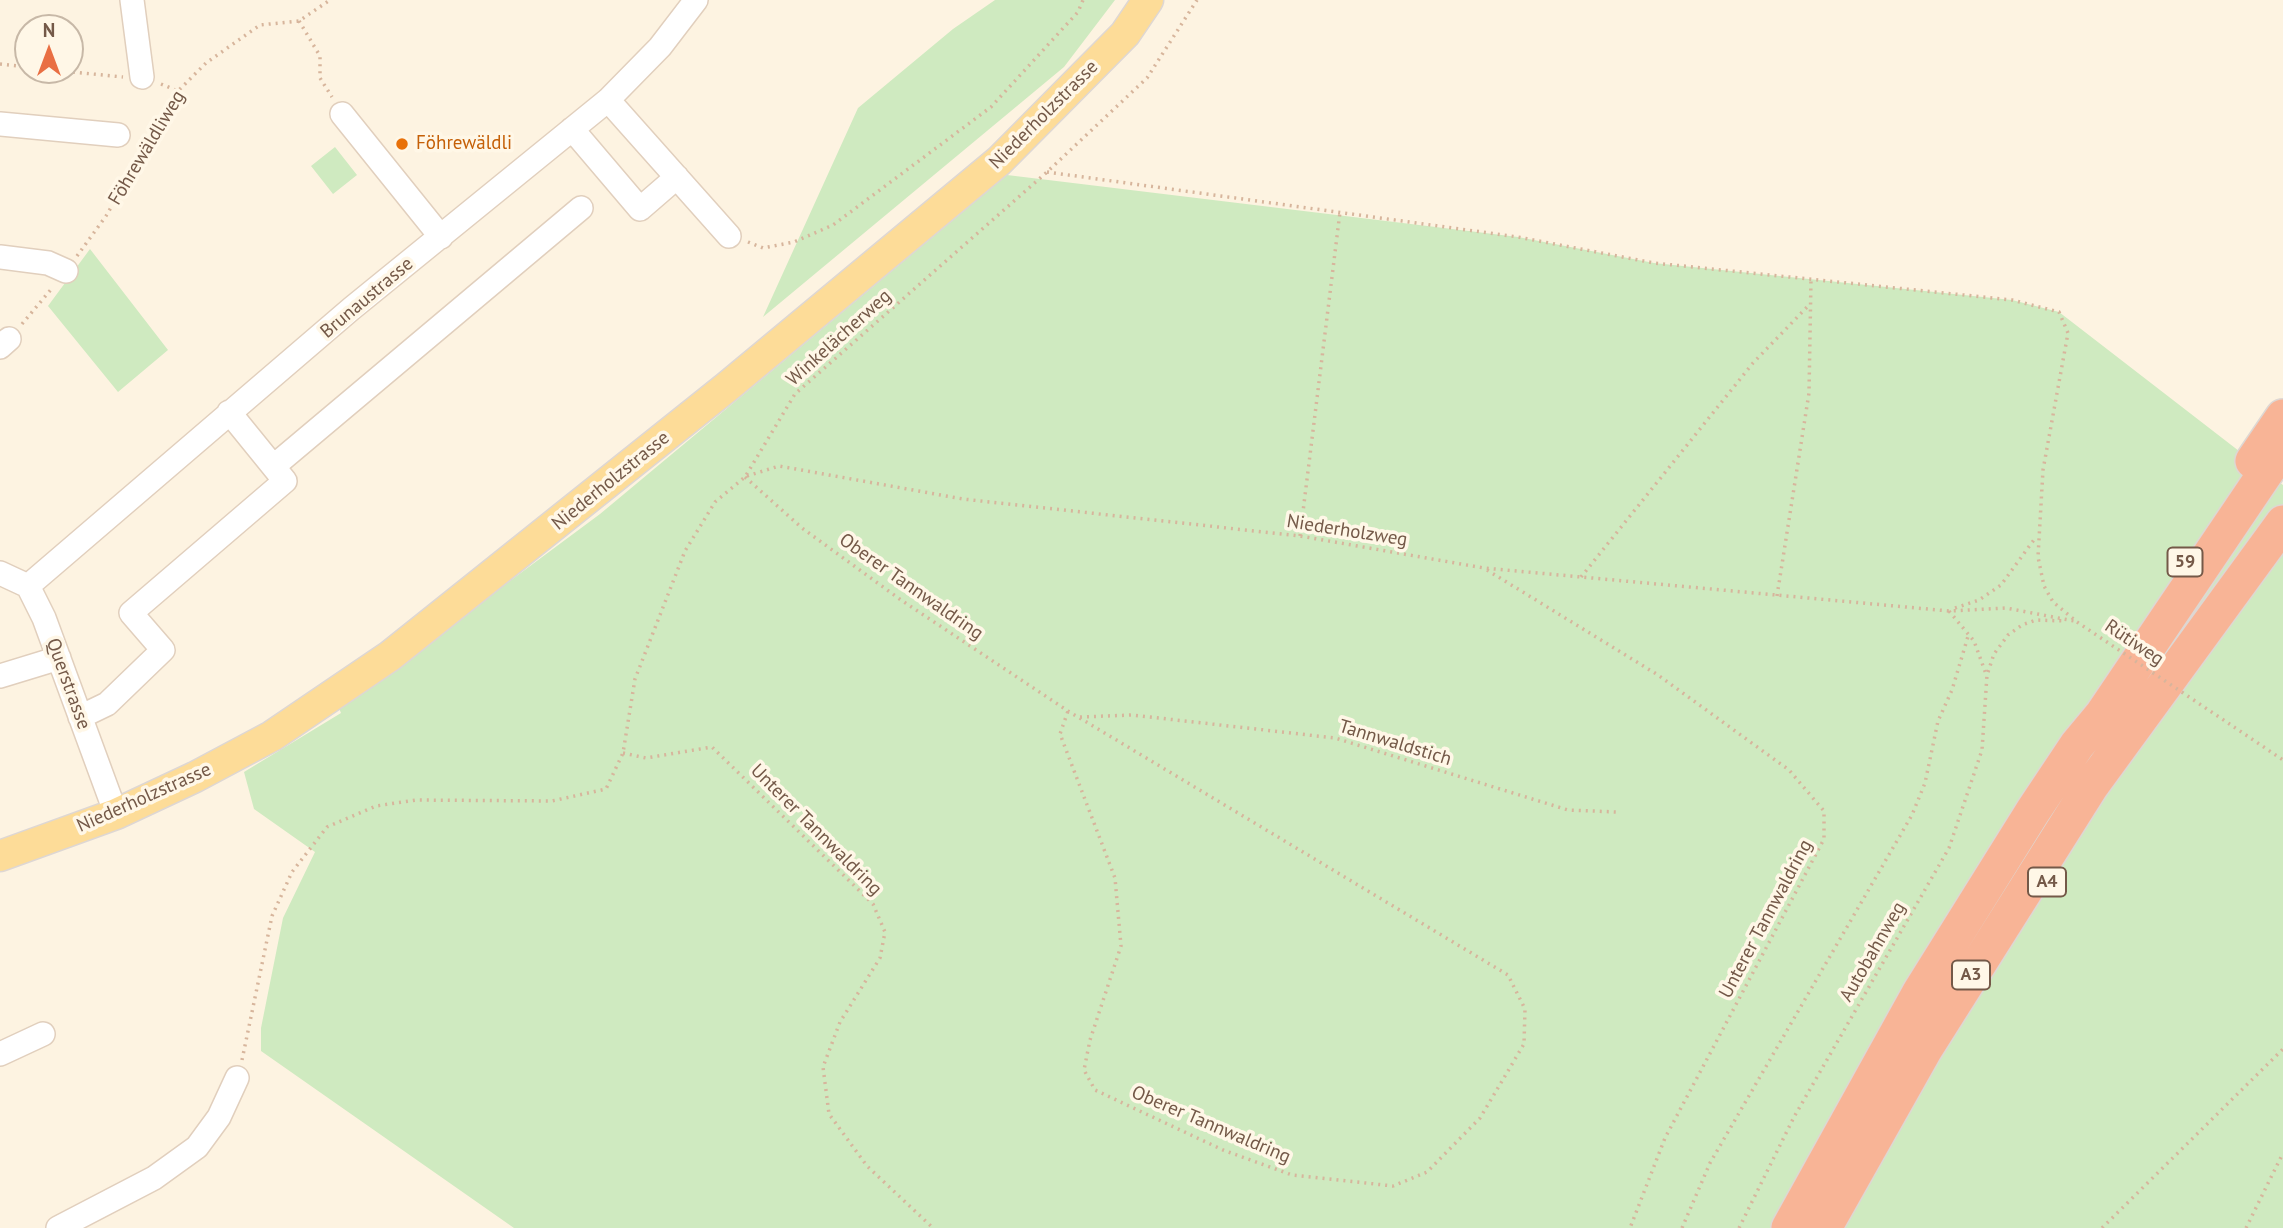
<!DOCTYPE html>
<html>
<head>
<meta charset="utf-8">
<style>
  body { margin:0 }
  #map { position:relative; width:2283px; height:1228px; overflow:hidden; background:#fdf3e1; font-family:"PT Sans",sans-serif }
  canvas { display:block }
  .north { position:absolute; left:14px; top:14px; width:70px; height:70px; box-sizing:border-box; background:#fff7e7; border:2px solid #c7b8a7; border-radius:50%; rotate:0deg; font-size:19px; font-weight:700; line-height:28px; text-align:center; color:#745948 }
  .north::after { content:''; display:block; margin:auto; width:24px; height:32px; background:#e96f43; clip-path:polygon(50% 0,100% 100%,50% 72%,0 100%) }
</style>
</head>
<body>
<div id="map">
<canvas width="2283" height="1228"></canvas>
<div class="north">N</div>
</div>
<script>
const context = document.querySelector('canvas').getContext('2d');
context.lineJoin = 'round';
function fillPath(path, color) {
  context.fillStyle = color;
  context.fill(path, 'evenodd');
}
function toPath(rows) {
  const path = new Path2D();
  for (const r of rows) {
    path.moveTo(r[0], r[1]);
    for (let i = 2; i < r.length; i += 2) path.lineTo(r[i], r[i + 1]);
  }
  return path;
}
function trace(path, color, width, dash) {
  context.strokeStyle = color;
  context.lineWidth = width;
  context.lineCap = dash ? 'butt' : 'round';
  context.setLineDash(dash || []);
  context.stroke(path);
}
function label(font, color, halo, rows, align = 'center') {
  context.font = font + ' "PT Sans",sans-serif';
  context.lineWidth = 7;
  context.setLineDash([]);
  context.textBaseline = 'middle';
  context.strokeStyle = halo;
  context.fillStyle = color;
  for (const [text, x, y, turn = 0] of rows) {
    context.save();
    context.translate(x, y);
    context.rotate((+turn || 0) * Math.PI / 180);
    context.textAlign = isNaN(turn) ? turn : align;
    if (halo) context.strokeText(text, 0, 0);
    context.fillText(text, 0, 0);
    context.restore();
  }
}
const green = toPath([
  [995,0,1115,0,1064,67,763,317,858,108,953,29],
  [335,147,357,175,333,194,311,166],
  [1007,175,1518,237,1654,263,2012,300,2059,312,2283,485,2283,1228,514,1228,261,1051,261,1028,283,918,315,852,254,809,244,772,341,713,339,708,600,514],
  [90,249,168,350,118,392,48,306]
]);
const path = toPath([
  [299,21,320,56,320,78,332,97],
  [0,64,28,67],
  [52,70,123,77],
  [161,84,178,91],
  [1047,172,1518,237,1654,263,2012,300,2059,312,2068,333,2043,470,2038,557,2044,586,2053,602,2077,622],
  [748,242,763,248,794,242,833,225,991,107,1078,12,1083,0],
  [77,256,106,216,178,91,206,63,260,25,299,21,330,0],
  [22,324,53,287],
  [747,476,779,466,963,499,1300,536,1484,568,1949,611,2006,608,2074,621],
  [745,477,802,528,901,600,1068,711,1508,975,1525,1009,1524,1044,1480,1118,1427,1172,1393,1186,1292,1175,1223,1150,1095,1090,1084,1070,1090,1040,1121,946,1115,878,1060,734,1068,711],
  [1300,536,1340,212],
  [1487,570,1658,675,1789,770,1824,811,1824,839,1665,1138,1630,1228],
  [1581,577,1753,363,1810,304],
  [1777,596,1809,393,1811,279],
  [1955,608,1979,600,2001,585,2036,537],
  [1949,611,1974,641,1986,674],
  [1080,717,1132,715,1335,738,1568,810,1616,812],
  [2234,727,2283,760],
  [623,753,646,758,712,747,873,904,885,932,880,958,840,1022,823,1067,829,1114,867,1166,933,1228],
  [242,1060,272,916,292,872,327,827,376,806,416,800,552,801,606,789,623,753,635,679,685,551,715,502,745,477,795,394,1047,172,1147,78,1197,0],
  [1682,1228,1710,1163,1912,815,1925,783,1938,721,1952,690,1969,633],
  [1739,1228,1794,1117,1949,848,1982,750,1987,675,1994,654,2008,635,2022,625,2036,620,2065,621],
  [2102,1228,2283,1049],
  [2246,1228,2283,1153]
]);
const minor = toPath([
  [132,0,142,77],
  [608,100,729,236],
  [342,114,441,237],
  [0,124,118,135],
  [572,129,640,209,677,177],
  [0,257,48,263,66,271],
  [0,347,9,339],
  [274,466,581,208],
  [0,573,28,586,44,618,116,814],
  [28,586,351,309,608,100,660,47,696,0],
  [0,676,59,658],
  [80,717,107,704,163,650,131,613,285,481,229,412],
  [0,1054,43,1034],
  [58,1228,154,1178,197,1147,219,1117,237,1078]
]);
const major = toPath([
  [0,856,116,814,195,777,272,736,390,656,727,387,999,161,1125,34,1148,0]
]);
const highway = toPath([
  [2253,461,2283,417],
  [1789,1228,1920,992,2033,811,2077,745,2102,715,2283,447],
  [1824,1228,1925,1049,2091,786,2283,523]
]);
const pathBridge = toPath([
  [2077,622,2234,727]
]);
const markers = [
  [402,144,7,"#e8710a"]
];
const shields = [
  [2185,562,35],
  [2047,882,38],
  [1971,975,38]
];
const shieldNames = [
  ["59",2185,562],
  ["A4",2047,882],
  ["A3",1971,975]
];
const streetNames = [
  ["Niederholzstrasse",1044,115,-45],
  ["Föhrewäldliweg",147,148,-59],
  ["Brunaustrasse",367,298,-40],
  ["Winkelächerweg",839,338,-42],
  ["Niederholzstrasse",611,481,-39],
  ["Niederholzweg",1347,531,9],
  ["Oberer Tannwaldring",911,587,35],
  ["Rütiweg",2134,643,34],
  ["Querstrasse",68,684,70],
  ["Tannwaldstich",1395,743,17],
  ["Niederholzstrasse",144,798,-24],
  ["Unterer Tannwaldring",816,830,45],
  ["Unterer Tannwaldring",1766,919,-62],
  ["Autobahnweg",1873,952,-60],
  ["Oberer Tannwaldring",1211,1125,23]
];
const foodNames = [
  ["Föhrewäldli",416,144]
];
fillPath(green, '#cfeac0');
trace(minor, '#e1cfbd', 26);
trace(major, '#ded7d3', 33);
trace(highway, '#ded7d3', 38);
trace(path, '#d7b59c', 3.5, [2, 5]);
trace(minor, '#fff', 23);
trace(major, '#fddc98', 30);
trace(highway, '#f8b496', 35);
trace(pathBridge, '#d7b59c', 3.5, [2, 5]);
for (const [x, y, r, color] of markers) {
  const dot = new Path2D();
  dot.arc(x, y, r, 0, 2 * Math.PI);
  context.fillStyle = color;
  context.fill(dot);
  trace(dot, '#fff7e7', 2.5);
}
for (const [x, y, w] of shields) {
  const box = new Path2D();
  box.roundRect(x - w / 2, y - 14.5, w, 29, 5);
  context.fillStyle = '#fff7e7';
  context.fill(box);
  trace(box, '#745948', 2);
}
label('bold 18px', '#745948', null, shieldNames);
label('19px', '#745948', '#fff7e7', streetNames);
label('19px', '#c56008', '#fff7e7', foodNames, 'left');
</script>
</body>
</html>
